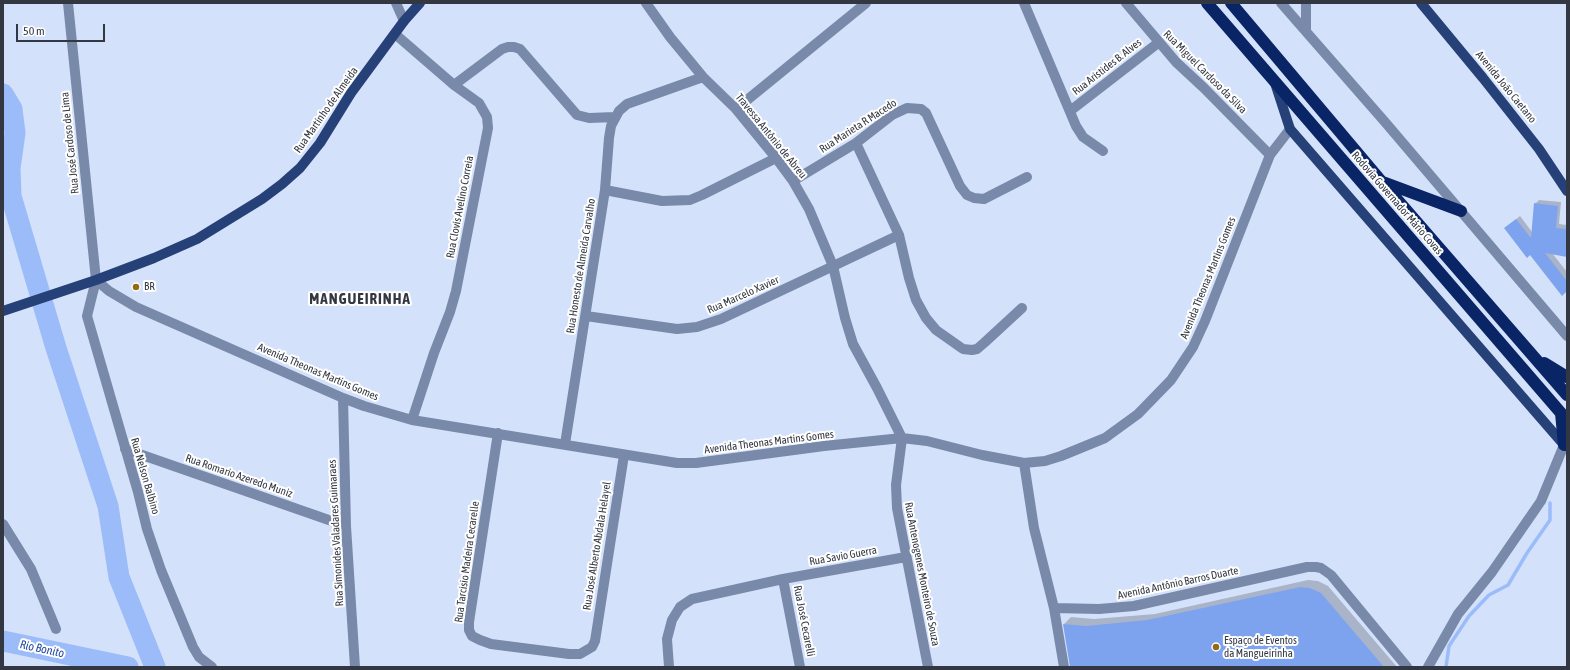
<!DOCTYPE html>
<html>
<head>
<meta charset="utf-8">
<style>
  body { margin:0 }
  #map { position:relative; width:1570px; height:670px; overflow:hidden; background:#d4e1fa; font-family:"Asap Condensed",sans-serif }
  canvas { display:block }
  .frame { position:absolute; inset:0; border:4px solid #323741; pointer-events:none }
  .scale { position:absolute; left:16px; top:24px; width:89px; height:18px; box-sizing:border-box; border:2px solid #323741; border-top:0; padding-left:5px; font-size:12px; line-height:14px; white-space:nowrap; color:#323741; -webkit-text-stroke:3px #fff; paint-order:stroke }
</style>
</head>
<body>
<div id="map">
<canvas width="1570" height="670"></canvas>
<div class="frame"></div>
<div class="scale">50 m</div>
</div>
<script>
const context = document.querySelector('canvas').getContext('2d');
context.lineJoin = 'round';
function fillPath(path, color) {
  context.fillStyle = color;
  context.fill(path, 'evenodd');
}
function toPath(rows) {
  const path = new Path2D();
  for (const r of rows) {
    path.moveTo(r[0], r[1]);
    for (let i = 2; i < r.length; i += 2) path.lineTo(r[i], r[i + 1]);
  }
  return path;
}
function trace(path, color, width, dash) {
  context.strokeStyle = color;
  context.lineWidth = width;
  context.lineCap = dash ? 'butt' : 'round';
  context.setLineDash(dash || []);
  context.stroke(path);
}
function label(font, color, halo, rows, align = 'center') {
  context.font = font + ' "Asap Condensed",sans-serif';
  context.lineWidth = 4;
  context.setLineDash([]);
  context.textBaseline = 'middle';
  context.strokeStyle = halo;
  context.fillStyle = color;
  for (const [text, x, y, turn = 0] of rows) {
    context.save();
    context.translate(x, y);
    context.rotate((+turn || 0) * Math.PI / 180);
    context.textAlign = isNaN(turn) ? turn : align;
    if (halo) context.strokeText(text, 0, 0);
    context.fillText(text, 0, 0);
    context.restore();
  }
}
const shadow = toPath([
  [1539,200,1561,202,1559,224,1567,225,1567,256,1552,253,1567,272,1567,290,1530,254,1509,225,1520,216,1532,232,1535,204],
  [1308,580,1318,581,1328,586,1397,667,1071,667,1064,624,1071,617,1094,619,1155,614]
]);
const stream = toPath([
  [1446,667,1449,646,1469,616,1489,595,1508,585,1527,553,1550,520,1550,503]
]);
const river = toPath([
  [3,94,12,109,15,133,10,168,11,196,56,348,108,506,119,577,155,667],
  [3,641,128,667]
]);
const building = toPath([
  [1534,203,1558,206,1556,228,1567,229,1567,257,1545,253,1567,281,1567,291,1562,296,1530,255,1527,258,1504,228,1516,219,1531,238],
  [1300,587,1310,588,1321,593,1384,667,1070,667,1063,624,1086,626,1147,620]
]);
const minor = toPath([
  [68,3,96,280,87,316,138,492,147,529,161,570,193,647,199,657,212,667],
  [396,3,404,21],
  [646,3,670,37,703,77,736,109,776,158,793,181,809,209,833,266,845,318,853,344,877,388,902,438,896,485,897,508,928,667],
  [1024,3,1076,126,1083,137,1103,151],
  [1126,3,1176,62,1204,88,1270,155],
  [1281,3,1385,122,1567,336],
  [1306,3,1306,31],
  [395,34,454,85,479,103,487,117,488,128,456,291,450,312,434,353,412,420],
  [454,85,502,49,508,47,514,47,520,49,577,115,589,118,615,117],
  [736,109,866,3],
  [1070,111,1158,43],
  [856,143,899,235,909,278,916,300,926,318,936,330,963,349,972,350,977,349,984,343,1022,308],
  [793,181,856,143,892,115,907,108,921,109,926,113,960,186,967,195,974,198,984,199,1027,177],
  [605,190,662,201,690,200,702,195,776,158],
  [96,280,109,291,136,307,343,398,364,406,412,420,677,463,696,463,824,446,902,438,927,441,982,455,1024,463,1045,461,1061,456,1105,438,1138,414,1171,380,1193,347,1205,321,1270,155,1290,129],
  [586,316,677,329,697,327,721,319,899,235],
  [343,398,346,526,355,667],
  [498,433,469,622,469,630,472,636,480,640,491,644,569,654,580,654,592,647,595,641,624,455],
  [565,444,605,190,609,138,611,126,619,111,627,104,703,77],
  [125,449,346,526],
  [1024,463,1034,528,1054,608,1099,609,1134,606,1307,567,1316,567,1321,568,1331,575,1407,667],
  [3,524,31,569,56,629],
  [783,579,800,667],
  [1054,608,1064,667],
  [669,667,667,639,672,620,680,607,692,599,783,579,906,557],
  [1428,667,1458,614,1492,572,1541,501,1564,445]
]);
const major = toPath([
  [1421,3,1483,78,1539,149,1567,191],
  [1275,83,1290,129,1565,446],
  [3,311,96,280,154,258,197,239,262,199,282,184,300,168,320,143,351,93,404,21,420,3]
]);
const highway = toPath([
  [1207,3,1567,420],
  [1231,3,1382,182,1567,395],
  [1383,182,1461,211],
  [1544,363,1567,377],
  [1561,413,1564,445]
]);
const markers = [
  [136,287,4,"#916c13"],
  [1216,647,4,"#916c13"]
];
const streetNames = [
  ["Rua Aristides B. Alves",1107,67,-38],
  ["Rua Miguel Cardoso da Silva",1205,72,45],
  ["Avenida João Caetano",1506,87,51],
  ["Rua Martinho de Almeida",326,110,-55],
  ["Rua Marieta R Macedo",858,126,-33],
  ["Travessa Antônio de Abreu",771,136,51],
  ["Rua José Cardoso de Lima",70,143,-96],
  ["Rodovia Governador Mário Covas",1397,203,49],
  ["Rua Clovis Avelino Correia",460,207,-79],
  ["Rua Honesto de Almeida Carvalho",581,266,-81],
  ["Avenida Theonas Martins Gomes",1208,278,-68],
  ["Rua Marcelo Xavier",743,295,-24],
  ["Avenida Theonas Martins Gomes",318,372,23],
  ["Avenida Theonas Martins Gomes",769,442,-7],
  ["Rua Nelson Balbino",145,476,74],
  ["Rua Romario Azeredo Muniz",239,476,19],
  ["Rua Simonides Valadares Guimaraes",336,533,-93],
  ["Rua José Alberto Abdala Helayel",597,546,-81],
  ["Rua Savio Guerra",843,556,-10],
  ["Rua Tarcisio Madeira Cecarelle",467,562,-82],
  ["Rua Antenogenes Monteiro de Souza",922,574,79],
  ["Avenida Antônio Barros Duarte",1178,583,-12],
  ["Rua José Cecarelli",804,621,79]
];
const poiNames = [
  ["BR",144,287],
  ["Espaço de Eventos",1224,641],
  ["da Mangueirinha",1224,654]
];
const waterNames = [
  ["Rio Bonito",42,649,12]
];
const districtNames = [
  ["MANGUEIRINHA",360,299]
];
fillPath(shadow, '#0003');
trace(stream, '#9cbcf9', 3.5);
trace(river, '#9cbcf9', 21);
fillPath(building, '#7ea3ee');
trace(minor, '#7889aa', 10);
trace(major, '#264178', 10);
trace(highway, '#092565', 12);
for (const [x, y, r, color] of markers) {
  const dot = new Path2D();
  dot.arc(x, y, r, 0, 2 * Math.PI);
  context.fillStyle = color;
  context.fill(dot);
  trace(dot, '#fff', 1.5);
}
label('11px', '#323741', '#fff', streetNames);
label('11px', '#323741', '#fff', poiNames, 'left');
label('italic 12px', '#254da3', '#fff', waterNames);
context.letterSpacing = '1px';
label('bold 15px', '#323741', '#fff', districtNames);
context.letterSpacing = '0px';
</script>
</body>
</html>
